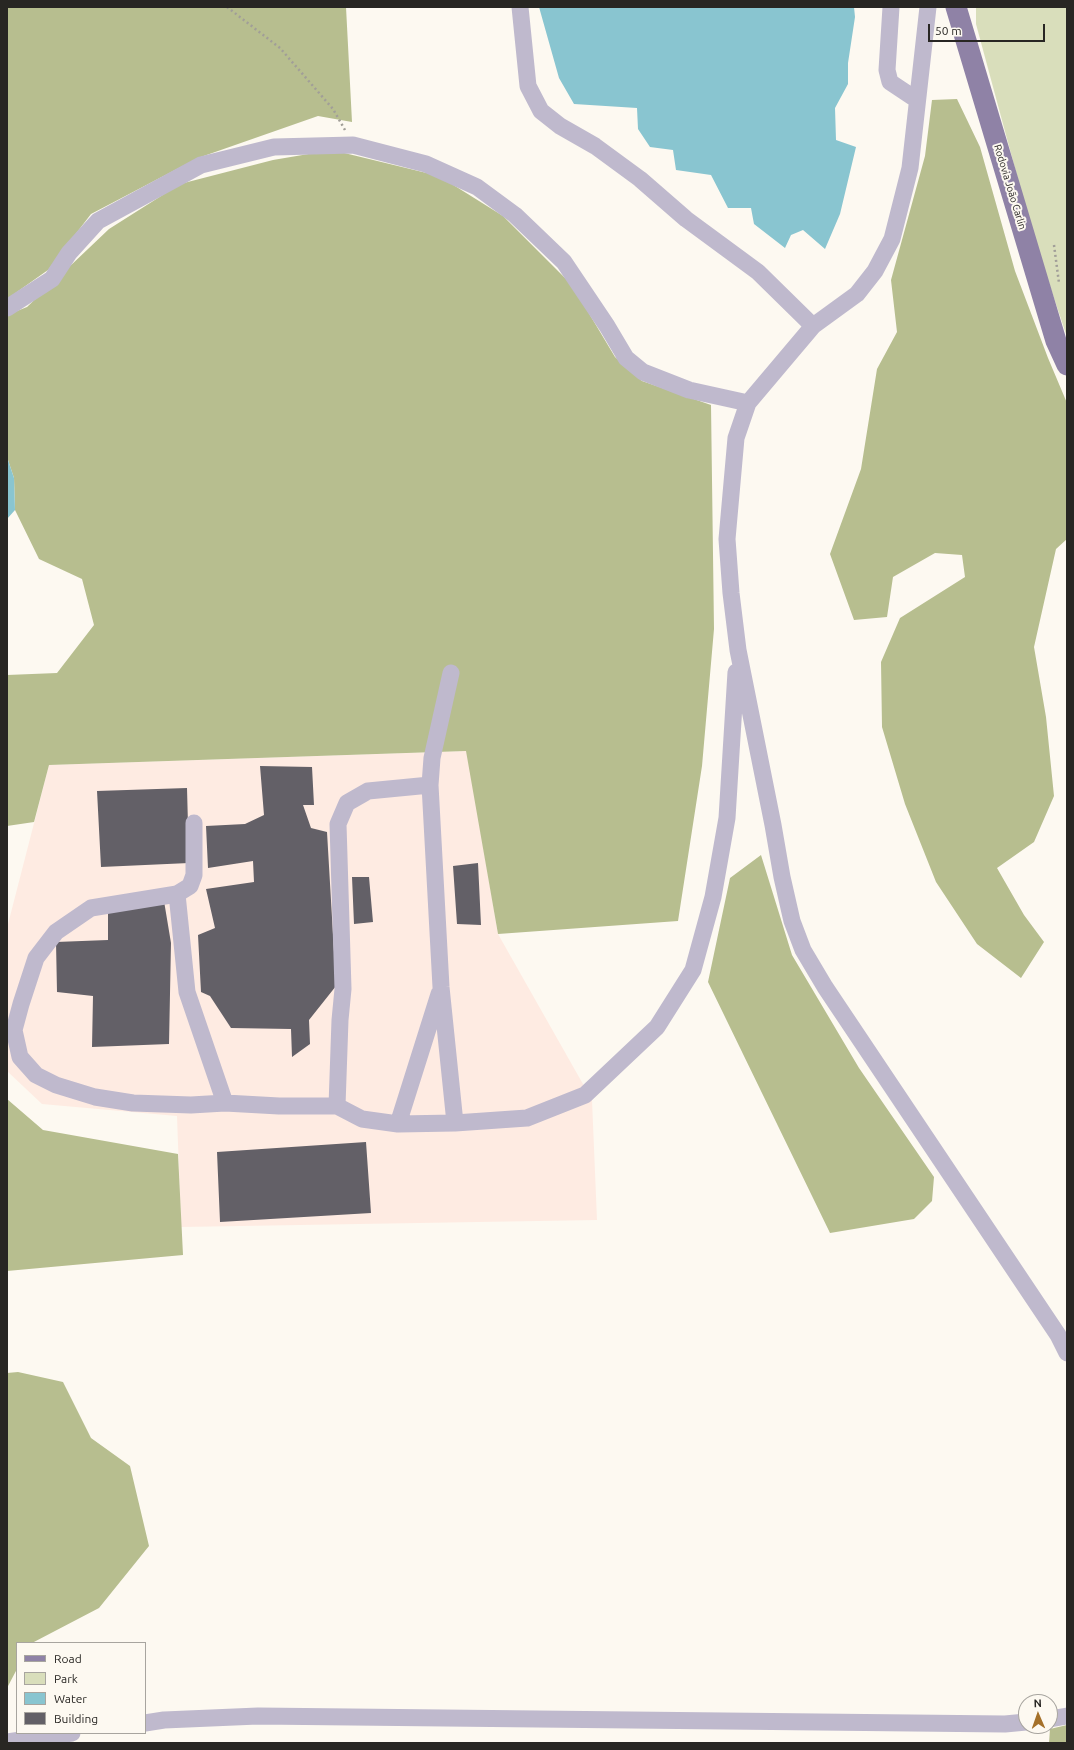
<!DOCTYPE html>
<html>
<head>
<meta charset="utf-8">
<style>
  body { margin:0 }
  #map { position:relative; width:1074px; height:1750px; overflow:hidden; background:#fdf9f1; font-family:Ubuntu,sans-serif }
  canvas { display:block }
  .frame { position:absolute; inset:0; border:8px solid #282623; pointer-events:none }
  .legend { position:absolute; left:16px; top:1642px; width:130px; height:92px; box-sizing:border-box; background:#fdf9f1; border:1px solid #a8a59f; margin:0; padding:5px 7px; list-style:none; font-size:12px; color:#282623 }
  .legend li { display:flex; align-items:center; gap:8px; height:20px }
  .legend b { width:20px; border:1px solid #a8a59f }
  .north { position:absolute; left:1018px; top:1694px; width:40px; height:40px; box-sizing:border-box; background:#fdf9f1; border:1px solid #a8a59f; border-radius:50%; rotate:358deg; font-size:11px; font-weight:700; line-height:16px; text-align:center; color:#282623 }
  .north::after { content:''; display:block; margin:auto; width:14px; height:18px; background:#a5712a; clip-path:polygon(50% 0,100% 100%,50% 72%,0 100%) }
  .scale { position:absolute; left:928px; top:24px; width:117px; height:18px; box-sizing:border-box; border:2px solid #282623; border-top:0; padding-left:5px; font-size:12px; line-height:14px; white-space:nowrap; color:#282623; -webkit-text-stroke:3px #fdf9f1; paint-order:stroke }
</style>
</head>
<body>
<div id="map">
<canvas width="1074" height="1750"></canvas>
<div class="frame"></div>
<ul class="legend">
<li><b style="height:5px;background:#8f82a6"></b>Road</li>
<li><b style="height:11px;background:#d9debb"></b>Park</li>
<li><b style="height:11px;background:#89c5d0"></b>Water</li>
<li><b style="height:11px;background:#636067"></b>Building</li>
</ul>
<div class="north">N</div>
<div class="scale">50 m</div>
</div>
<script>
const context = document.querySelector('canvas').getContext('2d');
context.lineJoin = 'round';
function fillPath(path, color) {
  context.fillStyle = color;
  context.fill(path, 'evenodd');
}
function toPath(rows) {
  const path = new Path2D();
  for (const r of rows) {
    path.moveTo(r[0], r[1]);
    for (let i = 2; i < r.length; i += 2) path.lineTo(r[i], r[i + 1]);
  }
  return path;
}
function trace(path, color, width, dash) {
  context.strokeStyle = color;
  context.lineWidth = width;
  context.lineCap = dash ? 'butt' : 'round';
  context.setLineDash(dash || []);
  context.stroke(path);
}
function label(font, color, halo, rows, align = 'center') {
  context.font = font + ' Ubuntu,sans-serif';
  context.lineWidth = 4;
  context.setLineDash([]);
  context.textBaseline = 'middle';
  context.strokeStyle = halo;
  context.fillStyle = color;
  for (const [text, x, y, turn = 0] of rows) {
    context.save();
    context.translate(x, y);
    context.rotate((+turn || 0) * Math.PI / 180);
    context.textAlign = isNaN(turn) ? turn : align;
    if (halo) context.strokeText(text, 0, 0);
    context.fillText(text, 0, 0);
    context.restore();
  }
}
const industrial = toPath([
  [467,751,498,934,592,1100,597,1220,181,1227,177,1116,42,1104,7,1071,7,928,49,765]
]);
const green = toPath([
  [976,7,1067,7,1067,337,1033,235,976,24]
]);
const forest = toPath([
  [7,7,346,7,352,122,318,116,198,158,91,214,48,270,7,299],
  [957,99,980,147,1015,271,1048,358,1067,403,1067,539,1056,549,1034,647,1046,717,1054,796,1034,842,997,868,1024,915,1044,942,1021,978,977,944,936,882,905,804,882,727,881,662,900,618,965,577,962,555,935,553,893,577,887,617,854,620,830,554,861,469,877,369,897,332,891,280,925,156,932,100],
  [332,150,439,176,503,216,572,285,615,357,642,381,711,405,714,629,702,766,678,921,498,934,466,751,49,765,34,822,7,826,7,675,57,673,94,625,82,579,39,559,15,510,14,478,7,457,7,315,27,307,109,229,180,184,273,160],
  [761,855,792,955,859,1068,934,1177,932,1201,914,1219,830,1233,708,982,730,878],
  [7,1099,43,1130,178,1154,183,1255,7,1271],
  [18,1372,63,1382,91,1438,130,1466,149,1546,99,1608,32,1643,17,1643,17,1669,7,1688,7,1373],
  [1067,1725,1067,1743,1049,1743,1050,1729]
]);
const water = toPath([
  [539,7,854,7,855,17,848,63,848,84,835,108,836,140,856,147,840,214,825,249,803,230,791,235,785,248,754,224,751,208,728,208,711,175,676,170,673,150,650,147,638,129,637,108,574,104,559,78],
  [7,457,14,478,15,510,7,519]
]);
const building = toPath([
  [260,766,312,767,314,805,303,805,311,828,327,832,336,986,309,1020,310,1044,292,1057,291,1029,231,1028,210,996,201,992,198,935,215,928,206,889,254,882,253,861,208,868,206,826,245,824,264,815],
  [187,788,189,863,101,867,97,791],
  [478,863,481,925,457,924,453,866],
  [352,877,369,877,373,922,354,924],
  [164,901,171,943,169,1044,92,1047,93,996,57,992,56,942,108,940,108,905],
  [366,1142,371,1213,220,1222,217,1152]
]);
const path = toPath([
  [227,7,280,48,333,109,345,130],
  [1054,245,1059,283]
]);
const minor = toPath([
  [520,7,528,86,541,111,560,126,595,146,640,179,686,219,758,272,813,326],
  [891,7,887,70,890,82,917,100],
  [928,7,910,168,892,239,875,271,857,294,813,326,748,403,736,438,727,539,731,593,738,650,773,825,782,877,792,921,803,950,825,987,1058,1335,1067,1353],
  [7,308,52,279,69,253,98,221,201,165,274,147,353,145,426,164,477,187,515,215,564,262,607,326,626,358,643,372,689,390,748,403],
  [451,673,432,758,430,785,441,987,455,1123],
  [194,823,194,875,190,886,177,894,187,992,225,1103],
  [177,894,91,908,56,932,36,958,21,1004,14,1030,20,1057,36,1075,56,1085,95,1097,133,1103,191,1105,225,1103,279,1106,337,1106,362,1119,398,1124,455,1123,527,1118,585,1095,657,1027,693,970,713,897,727,818,736,672],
  [337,1106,340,1020,343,989,338,824,347,803,368,791,430,785],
  [398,1124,439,994],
  [1050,1719,1067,1716],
  [145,1723,164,1720,258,1716,1005,1724,1026,1722],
  [7,1742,72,1733]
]);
const major = toPath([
  [956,7,1056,341,1067,365]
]);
const streetNames = [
  ["Rodovia João Carlin",1010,187,73]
];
fillPath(industrial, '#feebe2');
fillPath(green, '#d9debb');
fillPath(forest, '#b7be8f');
fillPath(water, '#89c5d0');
fillPath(building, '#636067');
trace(path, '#a19e98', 2.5, [2, 3]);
trace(minor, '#bfb9cd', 17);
trace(major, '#8f82a6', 21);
label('10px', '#282623', '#fdf9f1', streetNames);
</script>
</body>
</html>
